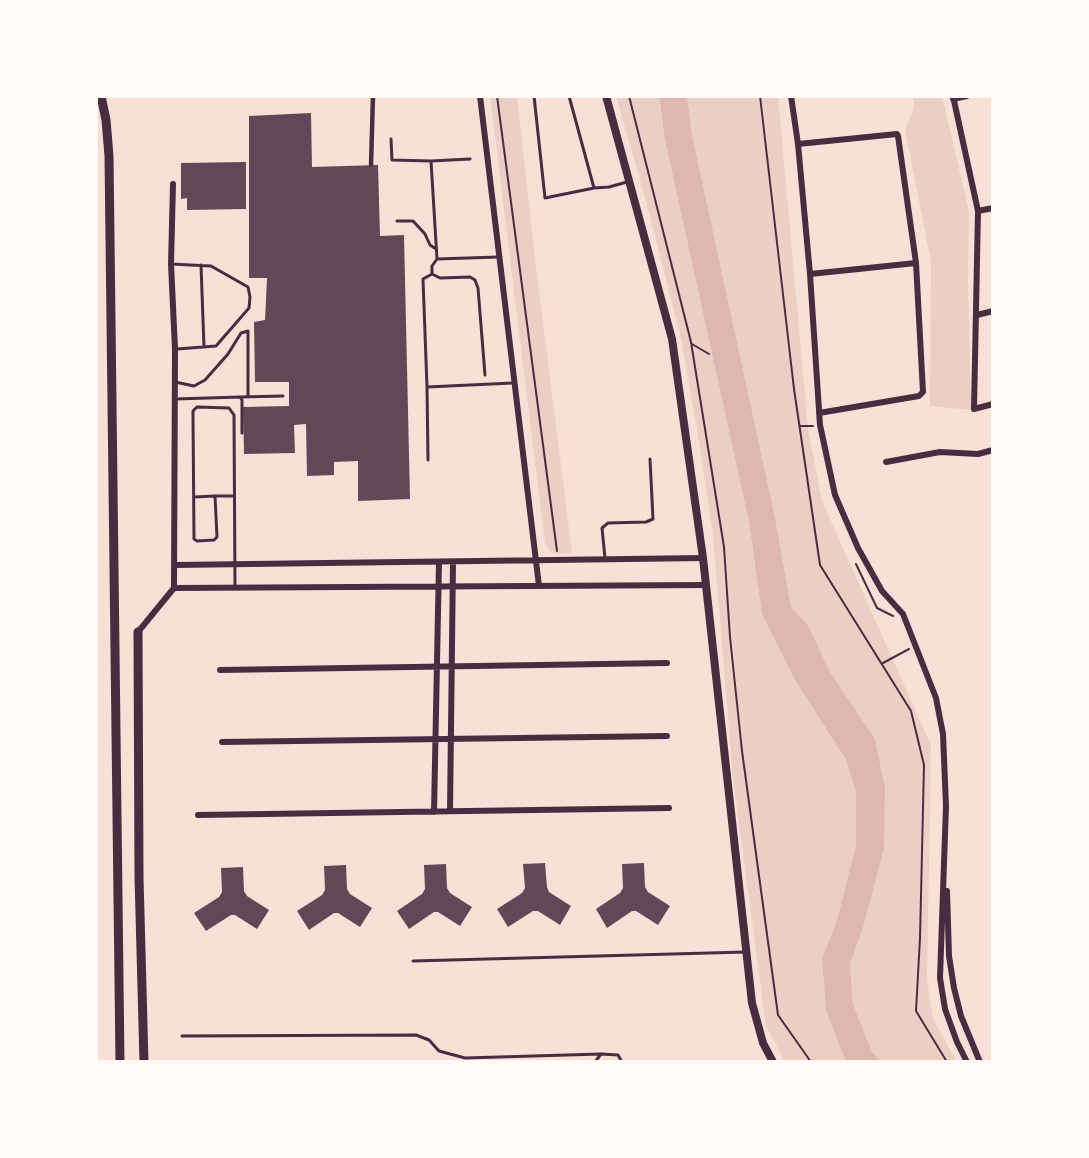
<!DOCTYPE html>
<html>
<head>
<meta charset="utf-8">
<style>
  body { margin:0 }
  #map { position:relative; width:1089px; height:1158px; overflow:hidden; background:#f7e1d7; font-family:"DejaVu Sans",sans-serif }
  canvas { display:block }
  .frame { position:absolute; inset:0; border:98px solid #fffaf5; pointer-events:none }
</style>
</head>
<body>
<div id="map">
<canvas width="1089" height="1158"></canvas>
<div class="frame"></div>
</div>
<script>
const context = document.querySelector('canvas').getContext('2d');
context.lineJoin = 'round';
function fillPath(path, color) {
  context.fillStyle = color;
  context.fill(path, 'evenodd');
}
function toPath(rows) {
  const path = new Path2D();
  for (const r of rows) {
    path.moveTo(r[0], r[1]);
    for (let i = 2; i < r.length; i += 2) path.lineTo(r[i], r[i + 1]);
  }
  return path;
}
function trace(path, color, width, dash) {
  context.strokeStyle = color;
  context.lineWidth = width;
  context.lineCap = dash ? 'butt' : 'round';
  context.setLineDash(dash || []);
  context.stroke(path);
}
const green = toPath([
  [490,96,517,96,536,267,572,553,555,554,549,550,545,543],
  [616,96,659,96,665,140,749,522,762,614,795,680,846,760,856,792,856,845,837,920,822,959,826,1010,846,1062,785,1062,766,1026,733,779,713,535,698,435,681,339,646,201],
  [687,96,778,96,808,429,822,501,931,745,927,979,933,1019,957,1062,881,1062,872,1052,853,1004,850,964,863,928,883,851,885,788,875,739,830,672,808,625,791,607,776,521,692,135],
  [913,96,942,96,969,211,968,278,971,410,930,406,931,262,905,130,914,108]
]);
const water = toPath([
  [659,96,687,96,692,135,775,517,791,607,808,625,830,672,875,739,885,788,884,848,863,928,850,964,853,1004,872,1052,881,1062,846,1062,826,1010,822,959,837,920,856,845,856,792,846,760,795,680,762,614,749,522,665,140]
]);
const building = toPath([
  [311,113,312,167,378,165,380,236,404,235,410,499,358,501,358,461,334,462,334,475,307,476,306,424,294,425,295,453,244,454,243,407,289,406,289,382,255,382,254,322,265,320,267,278,249,278,249,116],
  [246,162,246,209,187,210,187,198,181,199,181,163],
  [545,863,547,887,549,892,571,906,560,925,538,911,533,911,508,927,497,909,522,893,525,888,523,864],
  [644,863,645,887,648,892,670,906,658,925,636,911,632,911,607,928,596,909,620,893,623,888,622,864],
  [446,864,447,888,450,893,472,907,460,926,438,912,434,912,409,929,397,911,422,894,425,889,424,865],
  [346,865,347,889,350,894,372,908,360,927,338,913,334,913,309,930,297,911,322,895,325,890,324,866],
  [243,867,244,891,247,896,269,910,257,929,235,915,231,915,206,931,194,913,219,897,222,892,221,868]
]);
const path = toPath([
  [497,96,557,551],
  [629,96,691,342,724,547,730,637,742,751,778,1015,811,1062],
  [760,96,794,389,820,565,911,711,924,765,920,938,916,1011,947,1062],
  [692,344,709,354],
  [800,426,813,426],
  [856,564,877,608,893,616],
  [883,663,909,649]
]);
const service = toPath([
  [534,96,545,198,594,188,609,187,627,182],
  [569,96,594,188],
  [391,139,392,160,431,161,437,259],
  [431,161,470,159],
  [397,221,413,221,425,234,430,245,436,249],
  [171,264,211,266,248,287,250,297,249,308,216,346,177,349],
  [201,265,204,347],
  [485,375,478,288,475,280,470,277,440,278,432,274,432,266,437,259,498,257],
  [175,382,194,386,205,380,228,354,241,333,248,331,248,397],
  [427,387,423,279,432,274],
  [240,397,283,396],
  [175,399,240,397,242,400,242,433],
  [428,460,427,387,513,383],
  [234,496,215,496,217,537,214,540,197,541,194,539,193,416,193,411,197,407,229,408,234,415,235,586],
  [194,497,215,496],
  [605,558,602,528,608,523,646,522,653,519,650,459],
  [413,961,746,952],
  [182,1036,416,1035,429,1040,439,1051,465,1058,601,1054,618,1055,622,1062],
  [595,1062,601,1054]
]);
const pedestrian = toPath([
  [371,165,373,96]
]);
const minor = toPath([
  [480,96,539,586],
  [791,96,798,144,810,274,820,425,835,495,858,548,882,591,903,614,936,698,943,734,946,806,940,978,945,1009,957,1042,967,1062],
  [953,96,978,211,974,409,993,404],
  [953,99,967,96],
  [798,144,897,134,898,136,916,263,923,392,919,396,819,413],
  [978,211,993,208],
  [810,274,916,263],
  [977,315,993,311],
  [886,462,940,452,978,454,993,450],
  [175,565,703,558],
  [174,588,705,585],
  [138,632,174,588,175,349,171,264,173,184],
  [220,670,667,663],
  [222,742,667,736],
  [450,811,453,562],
  [434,812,439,562],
  [198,815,669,808],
  [947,891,949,956,954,988,961,1016,980,1062]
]);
const secondary = toPath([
  [606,96,672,339,703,558,752,1003,763,1043,773,1062]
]);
const trunk = toPath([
  [101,96,106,120,109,156,120,1062],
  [138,632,139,877,144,1062]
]);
fillPath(green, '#ebcfc5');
fillPath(water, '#dcb8b0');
fillPath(building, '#644757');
trace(path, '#4a2c40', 2);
trace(service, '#4a2c40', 3);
trace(pedestrian, '#4a2c40', 4.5);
trace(minor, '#4a2c40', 6);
trace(secondary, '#4a2c40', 8);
trace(trunk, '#4a2c40', 9);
</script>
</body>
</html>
